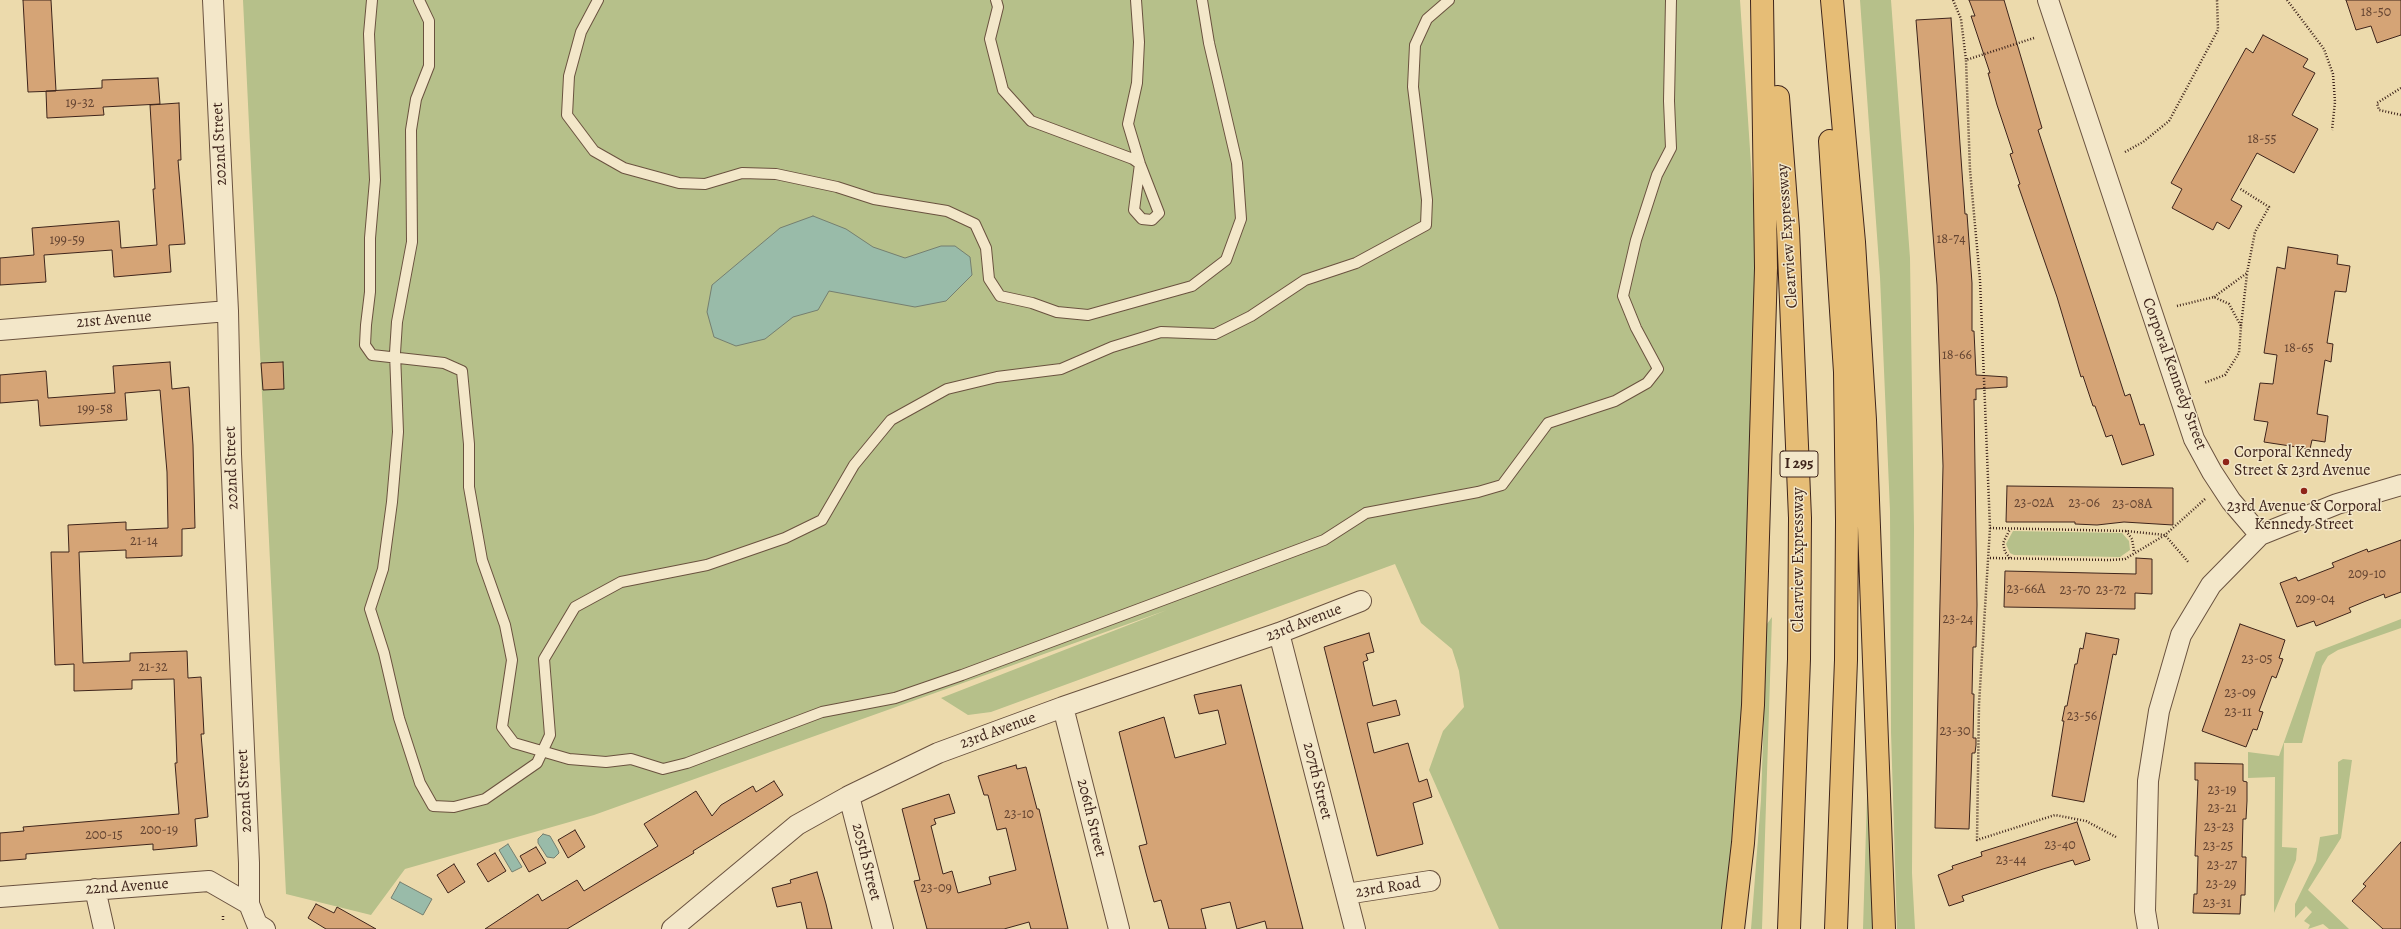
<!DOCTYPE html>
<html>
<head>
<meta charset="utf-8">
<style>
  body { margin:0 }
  canvas { display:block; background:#ecdaac }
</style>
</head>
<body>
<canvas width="2401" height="929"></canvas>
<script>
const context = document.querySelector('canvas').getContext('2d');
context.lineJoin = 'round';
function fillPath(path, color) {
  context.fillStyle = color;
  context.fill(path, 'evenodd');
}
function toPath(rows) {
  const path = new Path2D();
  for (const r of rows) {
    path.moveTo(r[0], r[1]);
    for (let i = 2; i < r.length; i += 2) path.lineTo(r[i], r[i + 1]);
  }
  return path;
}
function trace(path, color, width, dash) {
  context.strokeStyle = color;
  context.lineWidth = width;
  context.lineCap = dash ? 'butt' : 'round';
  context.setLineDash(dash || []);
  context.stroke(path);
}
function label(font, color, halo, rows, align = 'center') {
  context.font = font + ' Alegreya,serif';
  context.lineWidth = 3;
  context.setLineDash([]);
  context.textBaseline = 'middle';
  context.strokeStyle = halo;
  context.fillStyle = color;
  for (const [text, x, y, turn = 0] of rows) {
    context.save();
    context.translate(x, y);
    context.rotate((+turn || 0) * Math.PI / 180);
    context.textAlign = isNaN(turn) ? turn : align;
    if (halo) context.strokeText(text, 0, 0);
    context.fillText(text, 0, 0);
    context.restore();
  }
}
const green = toPath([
  [243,0,1740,0,1757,254,1748,580,1737,793,1725,929,1499,929,1429,770,1443,731,1464,707,1459,671,1452,649,1421,623,1395,564,991,712,968,715,941,698,1167,610,594,815,405,869,371,915,286,894],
  [1860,0,1891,0,1910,258,1914,529,1912,873,1915,929,1897,929,1891,732,1890,511,1880,277],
  [2013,531,2122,533,2129,541,2130,550,2120,557,2014,555,2010,553,2006,544],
  [1772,617,1762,929,1751,929,1761,800,1767,624],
  [2401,619,2401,628,2338,650,2328,656,2322,666,2302,743,2284,743,2282,847,2297,848,2296,860,2274,913,2275,777,2248,778,2248,752,2279,756,2316,652],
  [1869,730,1876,929,1863,929],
  [2343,759,2352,760,2341,838,2308,890,2349,929,2329,929,2323,924,2308,929,2310,925,2304,921,2312,912,2306,906,2295,918,2295,904,2316,861,2320,837,2338,834,2338,762]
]);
const water = toPath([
  [813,216,846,229,873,247,905,258,941,246,955,246,970,257,972,275,946,301,915,307,829,291,818,310,793,317,765,339,736,346,714,337,707,312,712,285,780,228,813,216],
  [543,834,550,836,558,850,559,853,554,858,547,857,538,843,538,839,543,834],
  [508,844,522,867,512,872,499,850,508,844],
  [400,882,432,899,423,915,391,898,400,882]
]);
const building = toPath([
  [23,0,51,0,56,91,28,92,23,0],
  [1969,0,2004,0,2042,128,2038,130,2115,365,2125,396,2130,394,2140,425,2144,424,2154,455,2122,465,2112,435,2106,437,2095,406,2093,406,2083,376,2081,377,2057,297,2018,185,2020,184,2010,154,2013,153,1997,105,1988,73,1990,73,1971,16,1975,16,1969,0],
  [2346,0,2401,0,2401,35,2377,43,2371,26,2356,30,2346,0],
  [1951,18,1965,214,1967,214,1972,283,1972,331,1974,331,1976,375,2007,377,2007,387,1976,389,1976,400,1974,399,1977,605,1976,647,1973,647,1972,694,1974,694,1973,738,1976,738,1976,745,1975,753,1972,753,1969,829,1935,828,1943,466,1937,285,1916,20,1951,18],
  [2263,35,2308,59,2303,67,2315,73,2292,115,2318,129,2294,173,2257,153,2231,200,2242,206,2229,229,2217,222,2213,230,2172,208,2182,189,2171,183,2246,48,2253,53,2263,35],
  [158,78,160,104,103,107,104,115,47,118,46,91,102,88,102,80,158,78],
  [179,103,181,160,178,160,185,244,169,245,171,272,114,277,112,250,44,255,46,282,0,285,0,258,34,255,32,228,119,221,121,248,157,245,153,189,155,189,150,105,179,103],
  [2288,247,2338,255,2337,264,2350,266,2346,292,2335,291,2327,343,2333,344,2331,362,2325,360,2317,414,2328,416,2325,442,2312,440,2310,449,2264,442,2268,422,2254,420,2260,383,2273,384,2277,355,2264,353,2277,267,2285,269,2288,247],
  [170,362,172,389,189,387,193,445,195,528,182,529,182,556,126,558,126,550,79,552,83,663,130,661,130,653,187,651,188,678,201,677,204,734,201,734,208,817,195,819,197,846,153,850,153,844,26,854,26,859,0,861,0,833,24,831,23,827,179,814,175,763,177,763,174,679,132,680,132,689,74,691,74,664,55,665,51,552,69,552,68,525,126,522,126,530,168,528,167,472,160,390,125,393,127,420,40,426,38,400,0,403,0,375,46,371,48,398,115,393,113,366,170,362],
  [283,362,284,389,263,390,261,363,283,362],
  [2007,486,2173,488,2173,525,2124,522,2097,525,2075,524,2075,522,2006,522,2007,486],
  [2401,540,2401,592,2385,598,2384,594,2366,601,2349,608,2351,612,2316,626,2314,621,2297,627,2280,583,2296,577,2298,581,2334,567,2332,563,2367,549,2368,552,2401,540],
  [2136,558,2152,559,2152,594,2135,593,2135,609,2004,607,2005,571,2136,574,2136,558],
  [2240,624,2285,640,2279,658,2283,659,2276,678,2272,676,2259,711,2263,712,2257,730,2253,729,2246,747,2202,731,2240,624],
  [1369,633,1374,652,1366,654,1368,660,1363,662,1373,706,1396,700,1400,715,1367,723,1374,753,1408,743,1419,782,1427,779,1432,797,1413,803,1423,844,1377,856,1324,647,1369,633],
  [2086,633,2119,639,2116,655,2113,654,2084,802,2052,796,2064,721,2062,721,2065,706,2067,706,2075,664,2077,664,2080,648,2083,649,2086,633],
  [1241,685,1303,929,1267,929,1265,921,1237,929,1230,902,1201,909,1206,929,1169,929,1161,900,1154,902,1146,873,1139,846,1147,844,1119,732,1164,717,1175,758,1226,744,1218,710,1199,714,1194,695,1241,685],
  [2195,763,2243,764,2243,781,2247,782,2247,801,2246,819,2243,819,2242,857,2246,857,2245,895,2241,895,2240,914,2193,913,2194,894,2197,894,2198,856,2195,856,2198,780,2195,780,2195,763],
  [1016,765,1017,769,1026,767,1037,809,1039,809,1068,929,1031,929,1029,922,1004,929,927,929,914,881,920,880,902,809,949,794,955,813,934,819,936,824,931,826,943,874,952,871,958,893,991,884,989,877,1016,870,1006,828,997,830,988,795,984,795,978,776,1016,765],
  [774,781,783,795,693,851,694,853,567,929,485,929,538,894,542,901,577,880,584,891,658,846,644,824,696,791,712,816,721,805,753,786,756,792,774,781],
  [2077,822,2090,860,2075,865,2073,860,2043,869,1962,896,1964,901,1949,906,1938,875,1953,869,1952,866,1982,856,1981,852,2077,822],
  [575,830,585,847,568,858,558,840,575,830],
  [2401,842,2401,929,2383,929,2352,901,2366,886,2363,884,2401,842],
  [536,847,546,863,529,872,520,856,536,847],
  [495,853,506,871,488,882,477,864,495,853],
  [454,864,465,882,448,893,437,875,454,864],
  [817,872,826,904,832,929,807,929,801,902,777,907,772,888,791,883,790,880,817,872],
  [316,904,334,913,337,907,376,929,326,929,308,918,316,904]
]);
const path = toPath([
  [1953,0,1961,19,1966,60],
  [2287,0,2324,49,2333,74,2335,102,2332,130],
  [2034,38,1966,60,1970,170,1980,280,1990,528,1979,704,1977,840,2055,815,2086,821,2116,837],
  [2401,88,2377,103,2379,110,2401,115],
  [2125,152,2143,142,2169,121,2218,30,2217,0],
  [2214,297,2247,273,2255,232,2269,207,2239,188],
  [2177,306,2214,297,2229,304,2241,326,2239,353,2225,375,2204,383],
  [2241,326,2247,274],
  [1990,528,2126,531,2165,535,2205,499],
  [2126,531,2132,539,2134,551],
  [1990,558,2111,560,2125,559,2165,535,2189,563],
  [2010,558,2005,552,2003,543,2010,529],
  [223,916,223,922]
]);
const service = toPath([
  [372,0,369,34,375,180,370,238,370,292,366,325,365,345,372,355,444,363,462,371,469,444,469,487,482,560,505,625,512,660,502,727,514,743,569,759,606,762,631,759,663,769,687,763,822,712,895,698,962,675,1324,540,1366,513,1478,492,1502,485,1548,423,1615,401,1647,383,1658,369,1636,328,1623,296,1636,240,1657,175,1671,148,1669,101,1671,0],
  [419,0,429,21,429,66,416,99,411,130,412,242,397,322,395,353,398,432,392,502,383,569,370,609,384,653,399,718,420,783,433,806,454,807,485,799,537,763,550,735,544,659,575,607,621,582,707,565,785,538,822,520,854,465,891,420,947,389,997,377,1061,369,1112,347,1161,332,1215,334,1251,316,1305,280,1356,263,1426,225,1427,200,1413,87,1415,45,1427,19,1449,0],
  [598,0,581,32,569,76,567,115,594,151,624,168,679,183,705,184,742,173,776,174,837,187,874,199,947,211,975,224,986,248,989,279,1000,296,1032,303,1057,312,1088,315,1192,286,1226,260,1241,219,1237,163,1209,43,1202,0],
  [996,0,998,7,990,39,1003,90,1031,121,1133,159,1140,164],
  [1136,0,1139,42,1137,83,1128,124,1140,164,1159,213,1152,220,1142,219,1134,210,1140,164]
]);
const minor = toPath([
  [213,0,228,311,231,454,249,863,249,904,257,924,265,929],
  [2048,0,2194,439,2212,472,2231,501,2260,535],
  [0,330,228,311],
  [1279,633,1355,929],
  [1063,707,1119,929],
  [849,796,883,929],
  [95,889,104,929],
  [1346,894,1430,881],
  [0,897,209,881,249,904],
  [672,929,797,825,849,796,938,753,1063,707,1279,633,1361,601],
  [2148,929,2145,911,2148,781,2159,711,2181,635,2211,585,2260,535,2337,504,2401,485]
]);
const motorway = toPath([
  [1832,0,1854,242,1865,420,1884,929],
  [1778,97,1788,229,1800,518,1799,659,1789,929],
  [1830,141,1845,372,1847,521,1846,660,1836,929],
  [1733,929,1743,843,1753,705,1766,268,1762,0]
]);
const markers = [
  [2226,462,4,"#8f2418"],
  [2304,491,4,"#8f2418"]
];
const numberNames = [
  ["18-50",2376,13],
  ["19-32",80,104],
  ["18-55",2262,140],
  ["18-74",1951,240],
  ["199-59",67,241],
  ["18-65",2299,349],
  ["18-66",1957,356],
  ["199-58",95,410],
  ["23-02A",2034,504],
  ["23-06",2084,504],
  ["23-08A",2132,505],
  ["21-14",144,542],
  ["209-10",2367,575],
  ["23-66A",2026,590],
  ["23-70",2075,591],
  ["23-72",2111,591],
  ["209-04",2315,600],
  ["23-24",1958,620],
  ["23-05",2257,660],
  ["21-32",153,668],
  ["23-09",2240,694],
  ["23-11",2238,713],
  ["23-56",2082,717],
  ["23-30",1955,732],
  ["23-19",2222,791],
  ["23-21",2222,809],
  ["23-10",1019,815],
  ["23-23",2219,828],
  ["200-19",159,831],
  ["200-15",104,836],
  ["23-40",2060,846],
  ["23-25",2218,847],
  ["23-44",2011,861],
  ["23-27",2222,866],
  ["23-29",2221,885],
  ["23-09",936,889],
  ["23-31",2217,904]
];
const shields = [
  [1799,464,38]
];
const shieldNames = [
  ["I 295",1799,464]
];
const streetNames = [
  ["202nd Street",220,144,-93],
  ["Clearview Expressway",1788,236,-94],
  ["21st Avenue",114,320,-5],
  ["Corporal Kennedy Street",2174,374,70],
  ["202nd Street",232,468,-92],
  ["Clearview Expressway",1799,560,-90],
  ["23rd Avenue",1304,623,-21],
  ["23rd Avenue",998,731,-20],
  ["207th Street",1317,781,76],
  ["202nd Street",245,791,-93],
  ["206th Street",1091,818,76],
  ["205th Street",866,862,76],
  ["22nd Avenue",127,887,-4],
  ["23rd Road",1388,888,-9]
];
const poiNames = [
  ["Corporal Kennedy",2234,453],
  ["Street & 23rd Avenue",2234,471],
  ["23rd Avenue & Corporal",2304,507,"center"],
  ["Kennedy Street",2304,525,"center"]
];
fillPath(green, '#b6c08a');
fillPath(water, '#99bba9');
trace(water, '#757f70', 1);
fillPath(building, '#d5a476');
trace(building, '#3e241b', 1);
trace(service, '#6a523f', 12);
trace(minor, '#6a523f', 22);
trace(motorway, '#3e241b', 24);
trace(path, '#3e241b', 2.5, [1, 2]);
trace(service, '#f3e7c9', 10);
trace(minor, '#f3e7c9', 20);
trace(motorway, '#e6bd76', 22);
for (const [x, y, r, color] of markers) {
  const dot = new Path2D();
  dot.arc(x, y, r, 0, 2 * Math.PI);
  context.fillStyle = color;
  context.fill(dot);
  trace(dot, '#f3e7c9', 1.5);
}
label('14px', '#644432', null, numberNames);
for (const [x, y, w] of shields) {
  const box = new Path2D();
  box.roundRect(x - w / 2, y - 13, w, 26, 3);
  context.fillStyle = '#f3e7c9';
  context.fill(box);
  trace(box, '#3e241b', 1);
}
label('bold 15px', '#3e241b', null, shieldNames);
label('16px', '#3e241b', '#f3e7c9', streetNames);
label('16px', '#3e241b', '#f3e7c9', poiNames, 'left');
</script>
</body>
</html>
